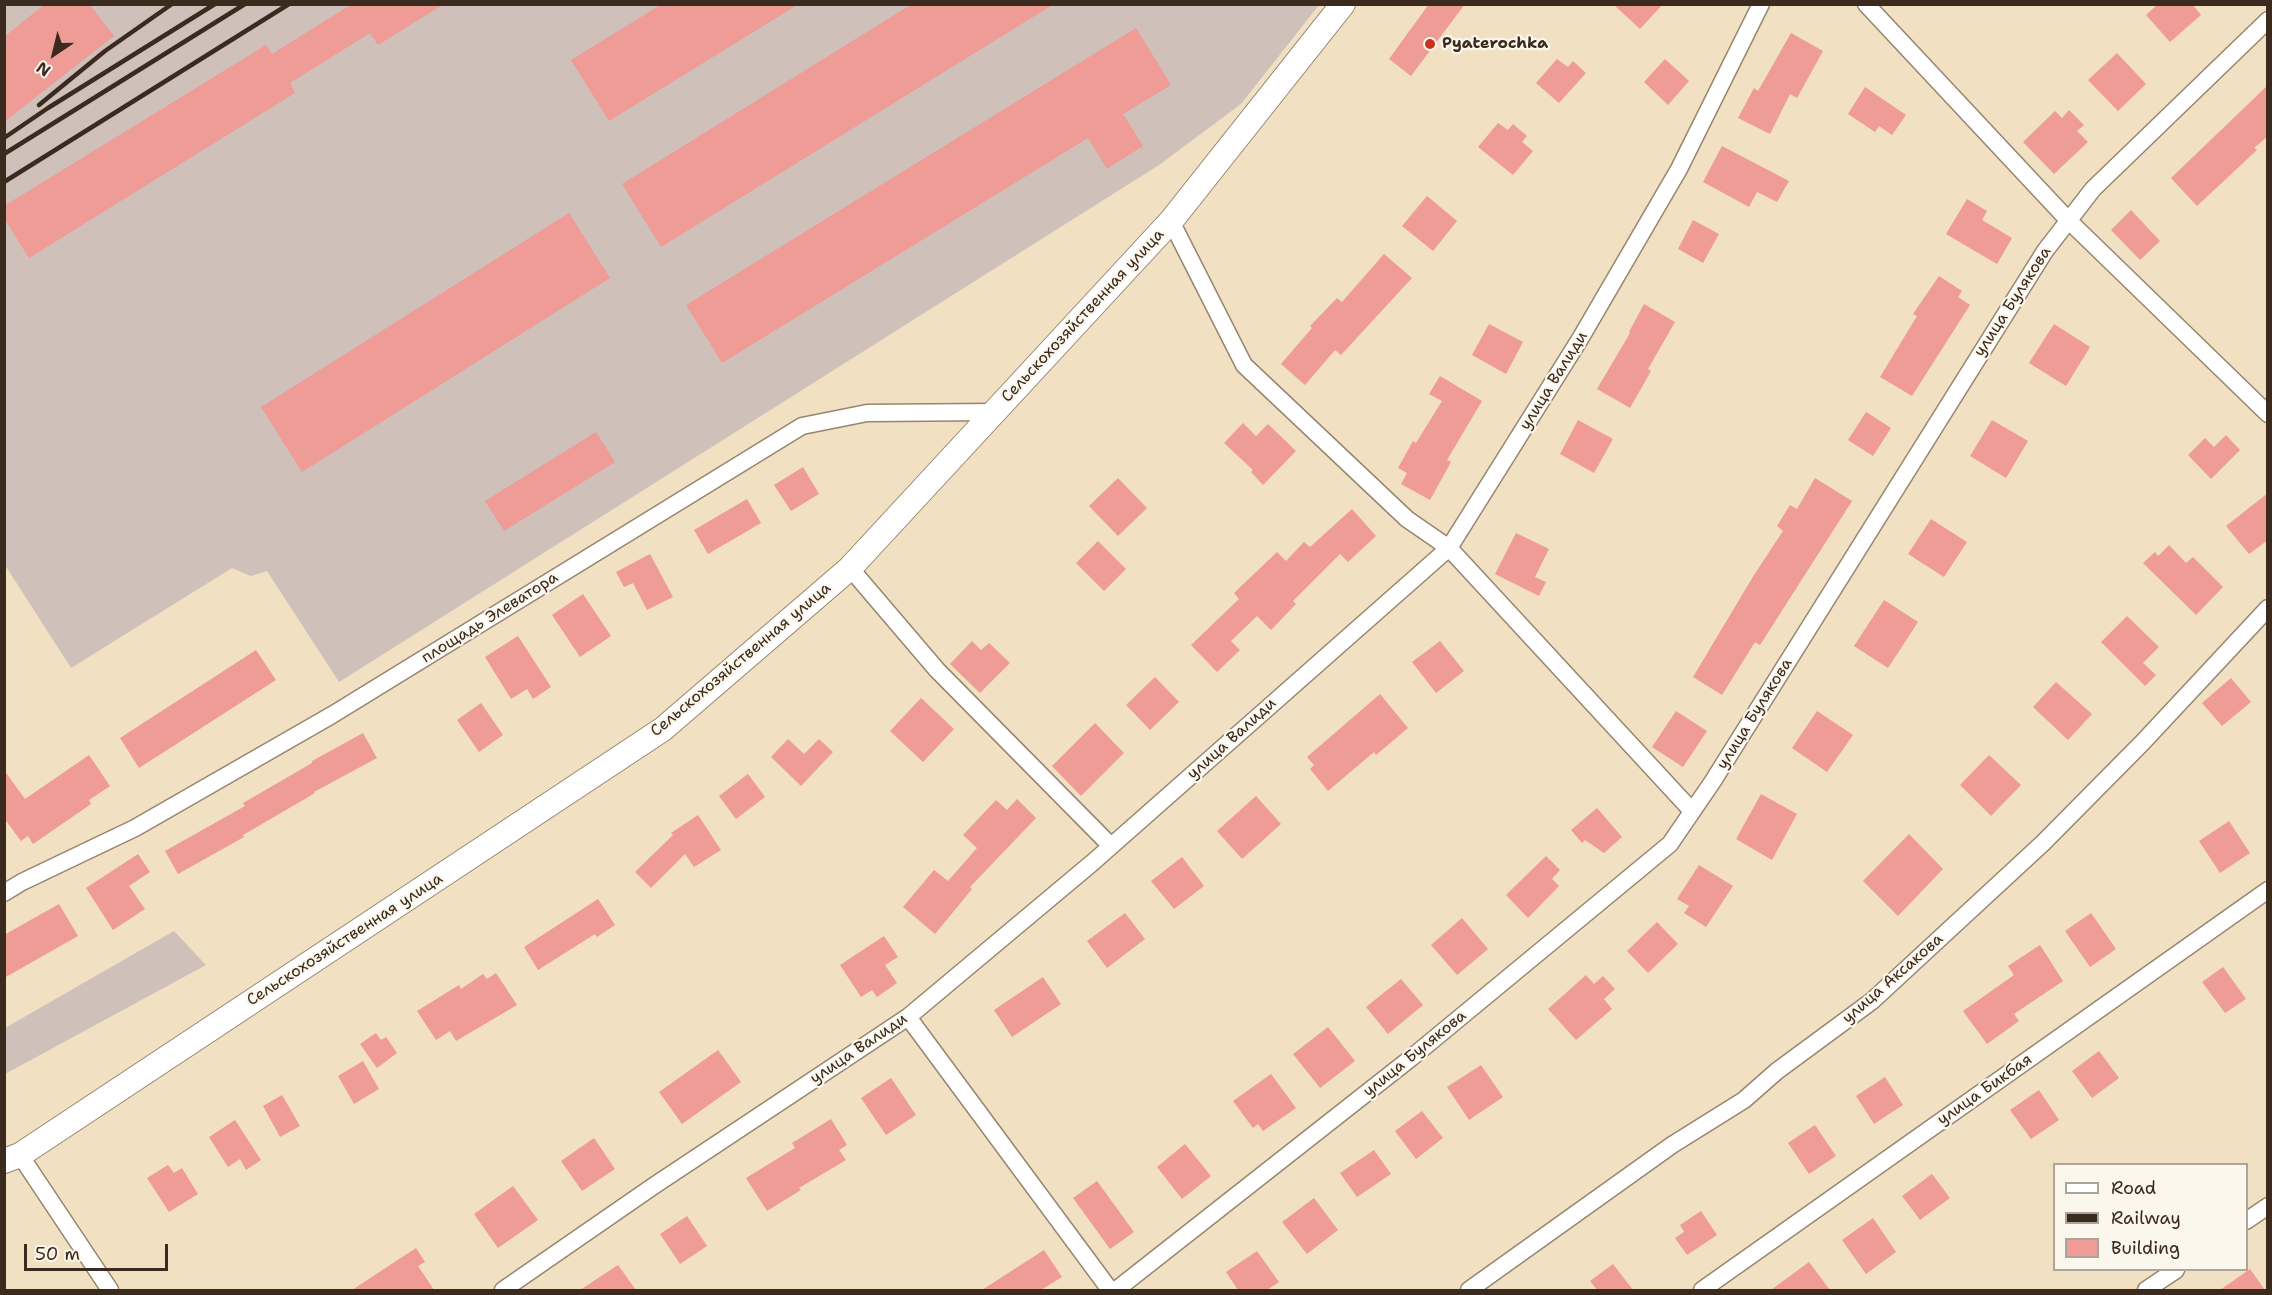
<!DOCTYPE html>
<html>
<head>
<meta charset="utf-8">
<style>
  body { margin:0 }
  #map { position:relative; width:2272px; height:1295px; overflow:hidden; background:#f1e0c2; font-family:"Shantell Sans",sans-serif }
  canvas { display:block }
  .frame { position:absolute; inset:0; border:6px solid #3b2a1e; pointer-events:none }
  .legend { position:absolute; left:2053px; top:1163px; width:195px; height:108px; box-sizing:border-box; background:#fbf7ec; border:2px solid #aea59a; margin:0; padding:8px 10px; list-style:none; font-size:18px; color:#3b2a1e }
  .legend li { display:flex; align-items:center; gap:12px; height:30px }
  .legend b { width:30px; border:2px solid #aea59a }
  .north { position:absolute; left:24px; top:24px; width:60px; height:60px; -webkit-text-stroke:4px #fbf7ec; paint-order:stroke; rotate:215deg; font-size:16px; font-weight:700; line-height:24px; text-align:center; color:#3b2a1e }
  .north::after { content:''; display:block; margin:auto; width:21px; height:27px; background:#3b2a1e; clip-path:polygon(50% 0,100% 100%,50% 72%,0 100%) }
  .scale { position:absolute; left:24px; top:1244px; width:144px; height:27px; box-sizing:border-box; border:3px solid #3b2a1e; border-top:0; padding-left:8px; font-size:18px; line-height:21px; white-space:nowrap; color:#3b2a1e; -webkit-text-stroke:4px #fbf7ec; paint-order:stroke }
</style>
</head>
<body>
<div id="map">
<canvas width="2272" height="1295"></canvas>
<div class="frame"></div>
<ul class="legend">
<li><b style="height:8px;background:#fff"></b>Road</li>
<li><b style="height:8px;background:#3b2a1e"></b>Railway</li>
<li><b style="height:16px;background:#ef9b96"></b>Building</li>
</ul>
<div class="north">N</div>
<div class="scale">50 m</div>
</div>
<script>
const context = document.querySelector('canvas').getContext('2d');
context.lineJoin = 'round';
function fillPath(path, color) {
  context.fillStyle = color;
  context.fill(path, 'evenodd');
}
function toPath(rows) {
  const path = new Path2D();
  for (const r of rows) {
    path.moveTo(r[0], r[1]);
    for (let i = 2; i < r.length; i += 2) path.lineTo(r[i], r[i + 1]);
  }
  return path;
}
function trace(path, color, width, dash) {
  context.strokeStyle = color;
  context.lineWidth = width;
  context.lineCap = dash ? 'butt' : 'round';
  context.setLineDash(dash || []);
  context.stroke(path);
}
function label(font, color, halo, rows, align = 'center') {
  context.font = font + ' "Shantell Sans",sans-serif';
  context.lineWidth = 4.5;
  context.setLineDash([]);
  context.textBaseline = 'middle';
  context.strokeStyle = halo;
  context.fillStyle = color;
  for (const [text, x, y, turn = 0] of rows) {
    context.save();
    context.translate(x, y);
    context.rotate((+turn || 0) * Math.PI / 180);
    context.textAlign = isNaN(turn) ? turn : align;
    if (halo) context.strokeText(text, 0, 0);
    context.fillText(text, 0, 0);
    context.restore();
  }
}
const industrial = toPath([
  [5,5,1319,5,1241,104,1159,165,339,682,267,571,251,576,232,568,71,668,5,565],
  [174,931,206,965,5,1074,5,1028]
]);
const building = toPath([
  [45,4,89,4,114,36,4,122,4,37],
  [352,4,444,4,378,45,370,33,290,83,295,93,29,258,4,218,4,206,266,45,272,54],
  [662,4,799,4,609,121,571,60],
  [912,4,1054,4,661,247,622,184],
  [1429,4,1465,4,1411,76,1389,59],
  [1613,4,1663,4,1640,29],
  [2158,4,2192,4,2201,15,2170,42,2146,15],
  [1136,28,1171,85,1123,114,1143,146,1107,169,1088,138,722,363,686,305],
  [1791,33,1823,51,1797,98,1790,94,1770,134,1738,118,1754,88,1758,91],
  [2117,53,2146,84,2118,111,2088,80],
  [1557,59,1568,67,1573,61,1586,73,1559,103,1536,83],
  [1665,59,1689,81,1668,105,1644,82],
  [2268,85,2268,136,2254,148,2257,150,2197,206,2171,178],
  [1865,87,1906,115,1892,135,1879,126,1875,132,1848,114],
  [2069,110,2084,125,2077,131,2088,142,2054,174,2023,142,2055,111,2062,118],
  [1498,123,1508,130,1513,124,1527,136,1522,142,1533,151,1513,175,1478,147],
  [1722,146,1789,181,1777,202,1757,192,1749,207,1703,182],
  [1427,196,1457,221,1433,251,1402,226],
  [1967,199,1987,211,1982,220,2012,238,1997,264,1946,234],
  [2131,210,2160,241,2140,260,2111,230],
  [569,213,610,278,302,472,261,407],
  [1693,220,1719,234,1703,263,1678,249],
  [1384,254,1412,278,1341,355,1335,350,1305,385,1281,364,1312,328,1310,326,1337,298,1342,302],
  [1939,276,1962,291,1958,297,1970,305,1912,396,1880,377,1917,316,1913,314],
  [1644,304,1675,322,1648,369,1651,371,1630,408,1597,389,1630,333,1629,332],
  [1489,324,1523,342,1506,374,1472,355],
  [2054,324,2090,347,2066,386,2029,363],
  [1440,376,1482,401,1447,460,1451,462,1430,500,1401,484,1407,473,1398,468,1413,441,1416,443,1442,401,1429,394],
  [1866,412,1891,428,1873,456,1848,440],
  [1578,420,1613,439,1594,473,1560,454],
  [1992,420,2028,441,2006,478,1970,456],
  [1243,423,1256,436,1268,424,1296,451,1263,485,1251,472,1253,470,1224,443],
  [596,432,615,462,504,531,485,501],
  [2226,435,2240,450,2211,479,2188,455,2205,438,2214,447],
  [803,467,819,494,791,511,774,485],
  [1118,478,1147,508,1118,536,1089,506],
  [1815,478,1852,501,1760,645,1755,642,1722,695,1693,677,1754,575,1783,531,1777,526,1790,505,1797,509],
  [2268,493,2268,540,2249,554,2226,526],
  [747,499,761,523,708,554,694,530],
  [1352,509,1376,536,1348,562,1340,554,1293,601,1296,604,1271,630,1257,616,1231,641,1240,650,1217,672,1191,645,1239,599,1234,593,1277,552,1286,561,1304,542,1310,547],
  [1931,519,1967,542,1944,577,1908,554],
  [1516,533,1549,549,1535,577,1546,582,1539,596,1495,574],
  [1098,541,1126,569,1104,591,1076,563],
  [2169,545,2186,563,2193,557,2223,587,2196,615,2143,563,2155,552,2158,556],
  [650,554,673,597,647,610,633,583,624,587,616,572],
  [583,594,611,636,580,657,552,615],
  [1884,600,1918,622,1888,668,1854,646],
  [2127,616,2159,647,2143,663,2156,675,2145,686,2101,642],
  [518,636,551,687,533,699,527,689,511,699,485,657],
  [972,641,981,650,989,643,1010,663,980,693,950,664],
  [1440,641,1464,671,1436,693,1412,662],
  [256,650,276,680,139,768,120,738],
  [1155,677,1179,702,1150,730,1126,705],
  [2231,678,2251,702,2222,726,2202,703],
  [2056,682,2092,714,2068,740,2033,707],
  [1380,694,1408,728,1376,755,1374,752,1328,791,1310,769,1314,765,1307,757],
  [921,698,954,729,923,762,890,731],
  [481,703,503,735,479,752,457,720],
  [1676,711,1707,731,1683,767,1652,747],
  [1817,711,1853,735,1827,772,1792,748],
  [1095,723,1124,753,1081,796,1052,766],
  [363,733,377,758,314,792,315,793,243,835,244,837,178,874,165,851,245,806,243,803,312,763,312,761],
  [788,739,804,754,819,739,833,752,801,786,771,757],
  [89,755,110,786,89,800,91,804,33,844,28,836,21,841,4,818,4,770,25,799],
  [1989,755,2021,785,1991,816,1960,785],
  [748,774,765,797,736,819,719,796],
  [1761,794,1797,814,1772,860,1736,839],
  [1256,796,1281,824,1242,859,1217,831],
  [1017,799,1036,818,970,887,972,889,935,934,903,907,934,870,948,881,977,848,963,835,996,800,1007,810],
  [1597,808,1622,837,1604,853,1585,840,1582,843,1571,830],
  [698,815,721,850,694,867,685,854,651,888,635,872,673,835,671,833],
  [2229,821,2250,853,2220,873,2199,841],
  [1909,834,1943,869,1898,916,1863,881],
  [138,854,150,872,129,886,145,909,113,930,86,888],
  [1546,856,1560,870,1552,879,1559,886,1528,918,1506,895],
  [1182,857,1204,886,1174,909,1151,881],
  [1699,865,1733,886,1706,927,1684,913,1689,906,1677,899],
  [598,899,615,925,597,937,595,934,538,970,524,947],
  [59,904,78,936,4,978,4,935],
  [1125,913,1145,939,1107,968,1087,941],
  [2091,913,2116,949,2090,967,2065,931],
  [1462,918,1488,949,1457,975,1431,945],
  [1657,922,1678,944,1648,973,1627,951],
  [884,936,898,957,885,965,897,983,877,997,872,990,861,997,840,965],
  [2040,945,2063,981,2014,1014,2019,1021,1987,1044,1963,1011,2014,975,2008,966],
  [2223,967,2246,999,2225,1013,2202,982],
  [496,973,517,1005,456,1041,450,1031,436,1040,417,1011,459,985,461,989,483,974,487,979],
  [1586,975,1594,984,1603,976,1615,989,1604,999,1612,1009,1576,1040,1548,1009],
  [1043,977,1061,1004,1012,1037,994,1010],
  [1401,979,1423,1005,1388,1034,1366,1007],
  [1328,1027,1355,1061,1320,1088,1293,1054],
  [376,1033,381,1040,386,1037,397,1053,377,1068,360,1044],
  [718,1050,741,1082,682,1124,659,1092],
  [2099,1051,2119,1078,2092,1098,2072,1071],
  [363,1061,379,1089,354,1104,338,1076],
  [1481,1065,1503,1097,1469,1120,1447,1087],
  [1271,1074,1296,1108,1263,1131,1258,1124,1253,1128,1233,1101],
  [1885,1077,1903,1105,1874,1124,1856,1096],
  [891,1078,916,1115,886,1135,861,1098],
  [2039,1090,2059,1120,2031,1139,2010,1110],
  [282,1095,300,1126,280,1137,263,1106],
  [1422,1111,1443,1138,1416,1159,1395,1131],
  [831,1119,847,1145,839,1150,846,1160,799,1188,801,1190,767,1211,746,1178,795,1148,792,1143],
  [235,1120,261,1160,246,1170,240,1159,228,1167,209,1137],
  [1815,1125,1836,1156,1809,1174,1788,1143],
  [594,1138,615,1169,582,1191,561,1161],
  [1185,1144,1211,1176,1182,1199,1157,1167],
  [1374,1150,1391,1174,1357,1197,1340,1173],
  [168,1165,174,1173,182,1168,198,1194,169,1212,147,1178],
  [1932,1174,1950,1198,1920,1220,1902,1196],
  [1097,1181,1134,1232,1110,1249,1073,1198],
  [513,1186,538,1220,498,1248,474,1214],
  [1314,1198,1338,1230,1307,1254,1282,1222],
  [1701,1211,1717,1235,1687,1255,1675,1238,1684,1232,1680,1225],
  [687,1216,707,1246,680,1264,660,1234],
  [1873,1218,1896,1252,1866,1274,1842,1240],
  [416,1248,425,1262,418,1266,434,1290,352,1290],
  [1044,1250,1062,1277,1041,1290,982,1290],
  [1257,1251,1279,1282,1267,1290,1238,1290,1226,1272],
  [1809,1262,1830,1290,1771,1290],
  [1613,1264,1633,1290,1597,1290,1590,1281],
  [618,1265,636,1290,580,1290],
  [2250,1269,2265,1290,2220,1290]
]);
const street = toPath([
  [1866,4,2069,221,2268,414],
  [1171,221,1244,365,1407,519,1449,548,1692,811],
  [850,568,937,670,1111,846],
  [4,893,22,882,135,828,332,715,802,426,867,413,994,412],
  [908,1017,1110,1290],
  [20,1155,110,1290],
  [2246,1221,2268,1206],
  [503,1290,655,1185,908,1017,1092,863,1449,548,1580,339,1679,169,1761,4],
  [1116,1290,1411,1058,1670,844,1713,781,2045,251,2093,189,2268,20],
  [1469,1290,1672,1145,1744,1100,1777,1071,1872,1001,2043,843,2143,742,2268,608],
  [1702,1290,2268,890],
  [2146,1290,2176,1270]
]);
const secondary = toPath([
  [4,1161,20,1155,663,729,850,568,1171,221,1343,4]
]);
const rail = toPath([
  [39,105,105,51,172,4],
  [4,138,48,108,215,4],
  [4,154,245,4],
  [4,182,289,4]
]);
const markers = [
  [1430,44,6,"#c8321e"]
];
const poiNames = [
  ["Pyaterochka",1442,44]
];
const streetNames = [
  ["улица Булякова",2013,302,-57],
  ["Сельскохозяйственная улица",1083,316,-47],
  ["улица Валиди",1554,381,-58],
  ["площадь Элеватора",490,618,-32],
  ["Сельскохозяйственная улица",741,660,-40],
  ["улица Булякова",1755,714,-58],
  ["улица Валиди",1232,739,-42],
  ["Сельскохозяйственная улица",345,940,-33],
  ["улица Аксакова",1893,979,-41],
  ["улица Валиди",859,1049,-34],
  ["улица Булякова",1415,1054,-39],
  ["улица Бикбая",1985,1090,-35]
];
fillPath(industrial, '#cfc0ba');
fillPath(building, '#ef9b96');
trace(street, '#968570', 19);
trace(secondary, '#968570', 26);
trace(street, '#fff', 16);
trace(secondary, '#fff', 24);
trace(rail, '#3b2a1e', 4.5);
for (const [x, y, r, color] of markers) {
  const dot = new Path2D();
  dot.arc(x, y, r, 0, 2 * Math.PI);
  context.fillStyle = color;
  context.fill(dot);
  trace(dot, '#fbf7ec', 2);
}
label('bold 16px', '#3b2a1e', '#fbf7ec', poiNames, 'left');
label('16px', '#3b2a1e', '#fbf7ec', streetNames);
</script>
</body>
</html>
